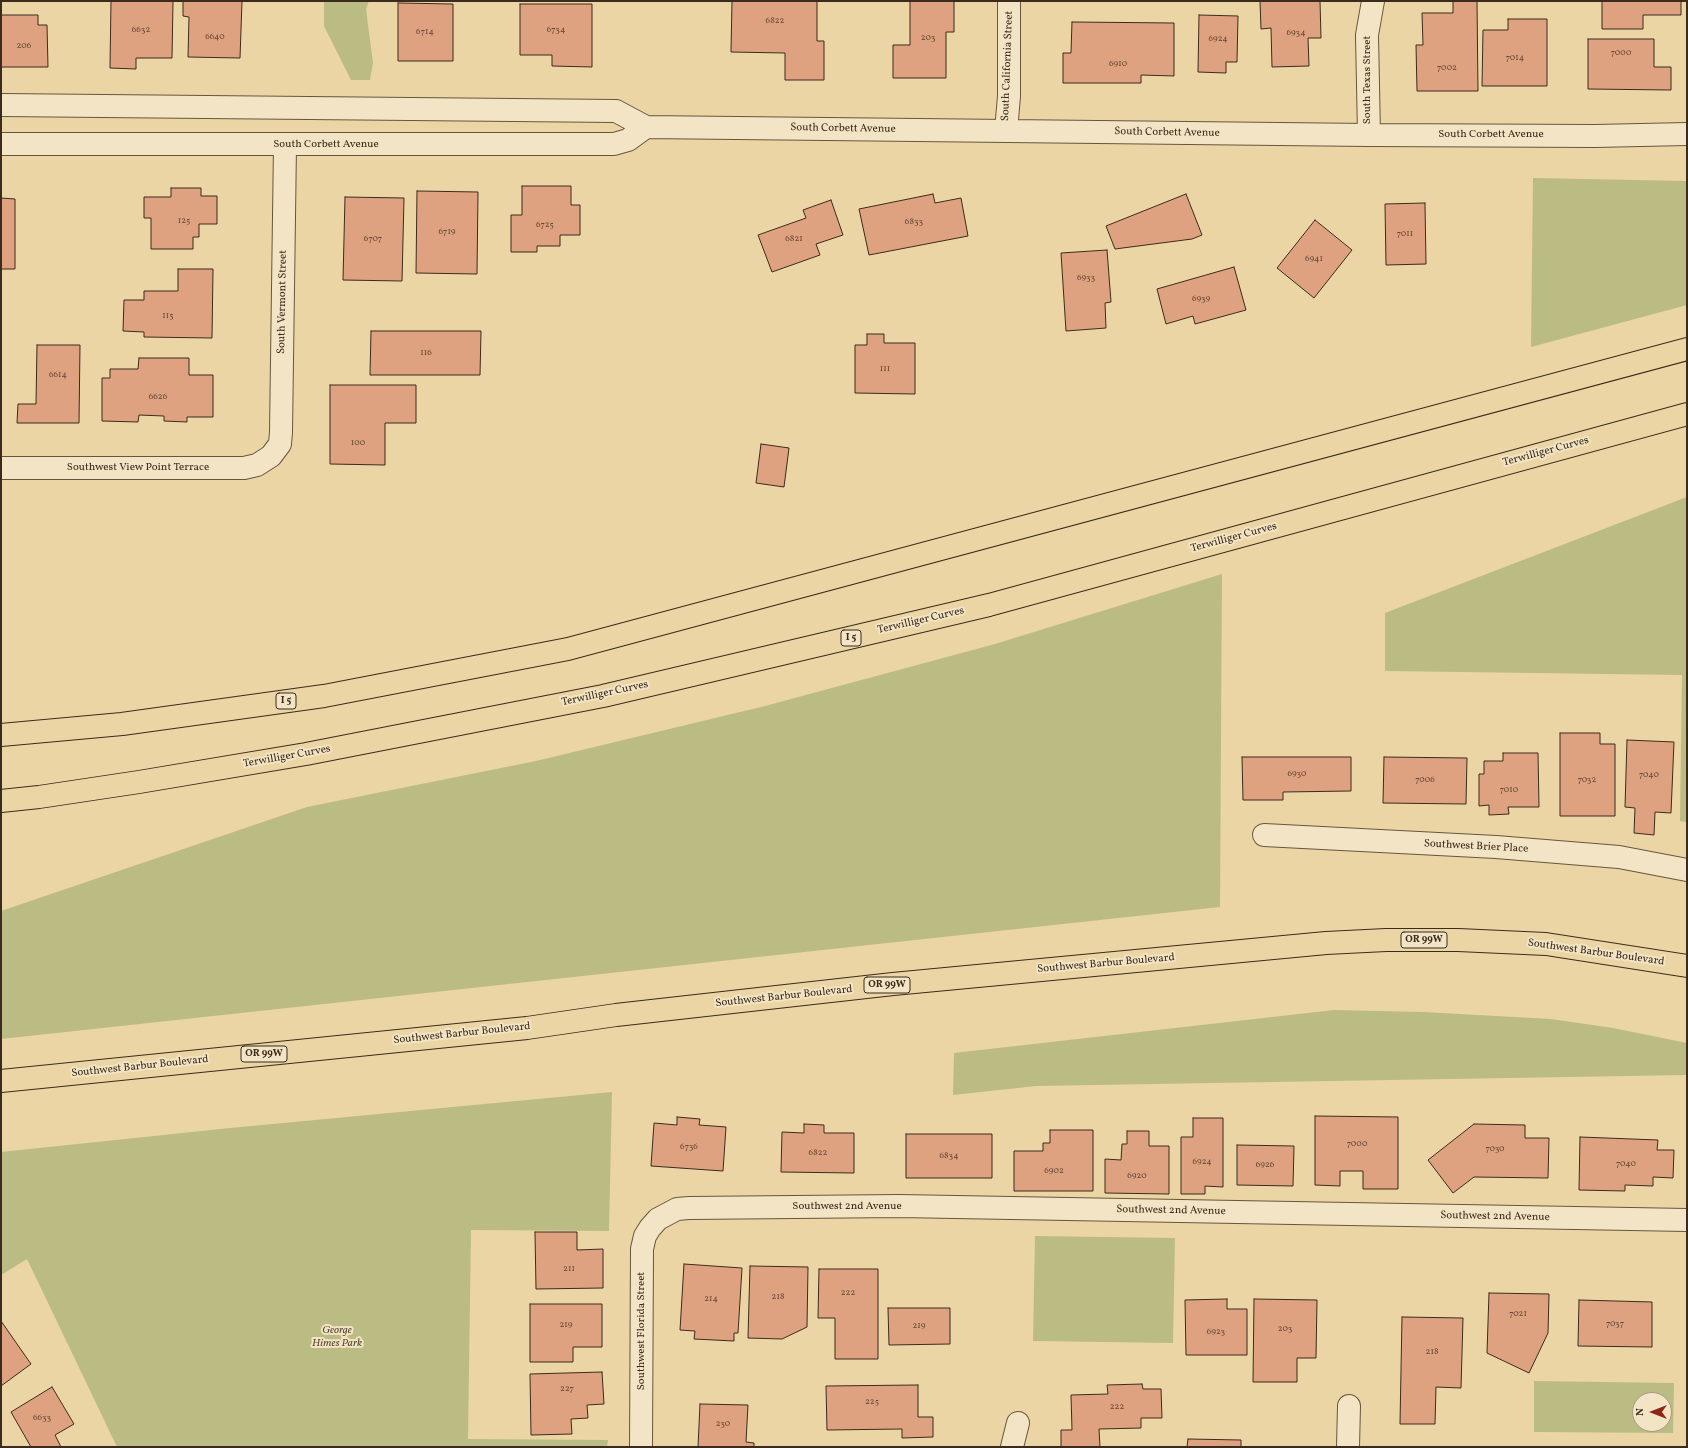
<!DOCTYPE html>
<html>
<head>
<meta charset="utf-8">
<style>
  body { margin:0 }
  #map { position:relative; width:1688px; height:1448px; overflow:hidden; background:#ebd5a4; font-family:Vollkorn,serif }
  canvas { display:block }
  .frame { position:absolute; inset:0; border:2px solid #3b2b1c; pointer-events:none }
  .north { position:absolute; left:1632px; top:1392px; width:40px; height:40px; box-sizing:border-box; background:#f2e4c4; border:1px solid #a99a81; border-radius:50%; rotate:270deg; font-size:11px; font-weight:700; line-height:16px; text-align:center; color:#3b2b1c }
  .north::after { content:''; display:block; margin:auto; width:14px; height:18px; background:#8f2418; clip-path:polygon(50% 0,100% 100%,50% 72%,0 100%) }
</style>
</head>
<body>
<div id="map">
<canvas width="1688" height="1448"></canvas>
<div class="frame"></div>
<div class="north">N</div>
</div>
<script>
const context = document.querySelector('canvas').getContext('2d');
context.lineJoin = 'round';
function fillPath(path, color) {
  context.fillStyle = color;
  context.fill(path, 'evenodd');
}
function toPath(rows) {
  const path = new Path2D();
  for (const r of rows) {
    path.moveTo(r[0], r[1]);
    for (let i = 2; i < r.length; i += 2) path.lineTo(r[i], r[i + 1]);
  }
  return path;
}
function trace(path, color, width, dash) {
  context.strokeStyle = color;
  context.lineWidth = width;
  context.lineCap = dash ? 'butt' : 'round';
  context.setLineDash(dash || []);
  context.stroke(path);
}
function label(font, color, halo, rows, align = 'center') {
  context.font = font + ' Vollkorn,serif';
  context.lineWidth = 4;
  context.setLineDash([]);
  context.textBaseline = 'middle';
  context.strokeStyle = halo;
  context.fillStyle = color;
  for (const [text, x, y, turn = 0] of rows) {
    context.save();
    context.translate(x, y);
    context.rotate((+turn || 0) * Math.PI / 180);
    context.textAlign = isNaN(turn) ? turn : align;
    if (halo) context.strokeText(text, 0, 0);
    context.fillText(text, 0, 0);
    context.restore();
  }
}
const green = toPath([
  [324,1,369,1,366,9,373,63,370,80,351,80,324,26],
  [1533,178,1687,181,1687,305,1531,347],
  [1687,497,1687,822,1680,821,1682,675,1385,671,1385,613],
  [1222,574,1220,907,1,1039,1,911,307,807,536,761,765,706,995,644],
  [1334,1010,1423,1012,1551,1019,1613,1028,1687,1043,1687,1075,1036,1086,953,1095,954,1053],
  [612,1092,609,1231,471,1230,468,1439,608,1440,607,1447,117,1447,27,1259,1,1275,1,1152,230,1128],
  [1035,1236,1175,1238,1173,1343,1033,1341],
  [1534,1381,1674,1383,1673,1433,1534,1432],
  [1640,1400,1664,1400,1664,1424,1640,1424]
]);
const building = toPath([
  [111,1,173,1,172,58,136,58,136,69,110,68,111,1],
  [183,1,242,1,240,58,188,57,189,17,183,16,183,1],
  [732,1,817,1,817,41,824,41,824,80,785,80,785,53,731,52,732,1],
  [910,1,954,1,954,32,946,32,946,78,893,78,893,45,910,45,910,1],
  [1260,1,1320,1,1321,38,1308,38,1309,66,1272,67,1271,28,1261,29,1260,1],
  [1453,1,1477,1,1478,91,1417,91,1416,45,1423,45,1422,13,1453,13,1453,1],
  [1602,1,1681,1,1681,15,1643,15,1643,29,1602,29,1602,1],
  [398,3,453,4,453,61,398,61,398,3],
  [520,4,592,4,592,67,552,66,552,55,520,55,520,4],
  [1,15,38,15,38,25,47,25,48,67,1,67,1,15],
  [1199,15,1238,16,1237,62,1226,62,1226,73,1198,72,1199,15],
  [1508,19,1547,19,1547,86,1482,86,1483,30,1508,30,1508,19],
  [1072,22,1174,23,1174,76,1141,75,1141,83,1063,83,1063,53,1071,53,1072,22],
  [1588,39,1654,39,1654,67,1671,67,1671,90,1588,89,1588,39],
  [522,186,571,186,571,205,580,205,580,235,560,235,560,246,537,246,537,252,511,252,511,215,522,215,522,186],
  [171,188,201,188,201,196,217,196,217,224,199,224,199,237,193,237,193,249,151,249,151,218,144,218,144,197,171,197,171,188],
  [417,191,478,192,477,274,416,273,417,191],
  [933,194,935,203,961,198,968,236,869,255,859,209,933,194],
  [1186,194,1202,235,1192,239,1115,249,1106,226,1186,194],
  [345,197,404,198,402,281,343,280,345,197],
  [1,198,15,199,15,269,1,269,1,198],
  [831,200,843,235,816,244,820,255,772,272,758,235,806,218,803,210,831,200],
  [1425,203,1426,264,1386,265,1385,204,1425,203],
  [1315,220,1352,250,1314,298,1277,268,1315,220],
  [1107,250,1111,302,1105,303,1106,328,1066,331,1061,253,1107,250],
  [1234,267,1246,310,1195,324,1193,316,1166,324,1157,289,1234,267],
  [178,269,213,269,212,338,144,337,144,332,123,331,124,300,144,300,144,291,178,291,178,269],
  [371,331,481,331,480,375,370,375,371,331],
  [867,334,884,334,884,343,915,343,915,394,855,393,855,345,867,345,867,334],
  [37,345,80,345,79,423,17,423,18,404,36,404,37,345],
  [139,358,189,358,189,375,213,375,213,417,187,417,187,422,164,421,164,416,139,415,138,422,102,421,102,378,110,378,110,369,138,369,139,358],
  [330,385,416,385,416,423,385,423,385,465,330,464,330,385],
  [761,444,789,448,784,487,756,483,761,444],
  [1560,733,1600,733,1600,744,1615,744,1615,816,1560,816,1560,733],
  [1627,740,1674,742,1671,813,1655,812,1654,835,1634,833,1635,808,1625,807,1627,740],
  [1503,753,1538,753,1539,807,1508,807,1509,814,1489,815,1489,805,1479,806,1479,774,1484,774,1484,761,1503,761,1503,753],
  [1242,757,1351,757,1351,791,1283,792,1283,800,1243,800,1242,757],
  [1384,757,1467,758,1466,804,1383,803,1384,757],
  [1315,1116,1398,1117,1398,1189,1363,1189,1363,1171,1340,1171,1340,1186,1315,1185,1315,1116],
  [677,1117,700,1119,699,1125,726,1127,723,1171,651,1166,654,1123,677,1125,677,1117],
  [1193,1118,1223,1118,1223,1187,1205,1186,1205,1194,1181,1194,1181,1137,1193,1137,1193,1118],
  [804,1124,824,1125,824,1133,854,1133,854,1173,781,1172,782,1132,804,1133,804,1124],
  [1474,1124,1525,1125,1525,1138,1549,1138,1548,1178,1474,1177,1453,1193,1428,1160,1474,1124],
  [1050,1130,1093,1130,1093,1191,1014,1191,1014,1151,1043,1151,1043,1143,1050,1143,1050,1130],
  [1127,1131,1149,1131,1149,1146,1169,1146,1169,1194,1105,1193,1105,1159,1121,1160,1122,1144,1127,1144,1127,1131],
  [906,1134,992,1134,992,1178,906,1178,906,1134],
  [1580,1137,1658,1140,1657,1150,1674,1150,1673,1178,1653,1177,1653,1186,1625,1185,1625,1191,1579,1190,1580,1137],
  [1237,1145,1294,1146,1293,1186,1237,1185,1237,1145],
  [535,1232,577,1232,577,1250,603,1249,603,1288,536,1289,535,1232],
  [684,1264,742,1268,738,1333,734,1333,734,1341,694,1339,695,1331,680,1330,684,1264],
  [750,1266,808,1267,807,1327,782,1339,748,1338,750,1266],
  [819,1269,878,1269,878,1359,835,1359,835,1318,818,1318,819,1269],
  [1489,1293,1549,1294,1548,1333,1529,1373,1487,1353,1489,1293],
  [1227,1299,1227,1309,1247,1309,1247,1355,1186,1355,1185,1300,1227,1299],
  [1254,1299,1317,1300,1316,1358,1297,1358,1297,1382,1253,1382,1254,1299],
  [1579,1300,1652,1302,1652,1347,1578,1346,1579,1300],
  [530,1304,602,1304,602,1347,573,1347,573,1362,530,1362,530,1304],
  [888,1308,950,1308,950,1344,889,1345,888,1308],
  [1402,1317,1463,1318,1461,1388,1436,1387,1435,1424,1400,1424,1402,1317],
  [1,1321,31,1364,1,1386,1,1321],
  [602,1372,604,1404,587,1405,588,1418,571,1419,572,1434,531,1435,530,1374,602,1372],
  [1142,1384,1143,1389,1161,1389,1162,1418,1141,1418,1141,1428,1099,1429,1100,1447,1061,1447,1061,1430,1072,1430,1071,1395,1108,1394,1107,1385,1142,1384],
  [918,1385,918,1417,933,1417,933,1437,902,1438,902,1429,827,1430,826,1386,918,1385],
  [52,1387,74,1424,55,1435,61,1447,31,1447,11,1412,52,1387],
  [700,1404,748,1405,746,1442,754,1443,754,1447,698,1447,700,1404],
  [1188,1439,1241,1440,1241,1447,1187,1447,1188,1439]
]);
const minor = toPath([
  [1,105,616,111,646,127,1369,135,1595,136,1687,134],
  [1006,131,1009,96,1009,1],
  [1369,135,1367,35,1373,1],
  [1,144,614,144,628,140,646,127],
  [1,468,244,468,257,465,271,456,280,444,281,432,285,145],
  [1264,835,1496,847,1619,857,1687,870],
  [641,1447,642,1249,645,1236,650,1228,658,1219,677,1209,689,1208,899,1206,1687,1220],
  [1012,1447,1018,1423],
  [1348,1447,1349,1406]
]);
const primary = toPath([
  [1,1081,527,1028,616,1015,893,984,1326,943,1386,940,1458,940,1546,944,1687,966]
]);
const motorway = toPath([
  [1,735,122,724,324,696,568,649,1687,349],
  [1,801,39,797,139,782,306,754,603,696,989,605,1687,414]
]);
const numberNames = [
  ["6822",775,21],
  ["6632",141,30],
  ["6734",556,30],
  ["6714",425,32],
  ["6934",1296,33],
  ["6640",215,37],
  ["203",928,38],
  ["6924",1218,39],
  ["206",24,46],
  ["7000",1621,53],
  ["7014",1515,58],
  ["6910",1118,64],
  ["7002",1447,68],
  ["125",184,221],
  ["6833",914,222],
  ["6725",545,225],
  ["6719",447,232],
  ["7011",1405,234],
  ["6707",373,239],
  ["6821",794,239],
  ["6941",1314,259],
  ["6933",1086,278],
  ["6939",1201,299],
  ["115",168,316],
  ["116",426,353],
  ["111",885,369],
  ["6614",58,375],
  ["6626",158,397],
  ["100",358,443],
  ["6930",1297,774],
  ["7040",1649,775],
  ["7006",1425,780],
  ["7032",1587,780],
  ["7010",1509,790],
  ["7000",1357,1144],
  ["6736",689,1147],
  ["7030",1495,1149],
  ["6822",818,1153],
  ["6834",949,1156],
  ["6924",1202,1162],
  ["7040",1626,1164],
  ["6926",1265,1165],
  ["6902",1054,1171],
  ["6920",1137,1176],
  ["211",569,1269],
  ["222",848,1293],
  ["218",778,1297],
  ["214",711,1299],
  ["7021",1518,1314],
  ["7037",1615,1324],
  ["219",566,1325],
  ["219",919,1326],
  ["203",1285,1329],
  ["6923",1216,1332],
  ["218",1432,1352],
  ["227",567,1389],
  ["225",872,1402],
  ["222",1117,1407],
  ["6633",42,1418],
  ["230",723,1424]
];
const shields = [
  [851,638,20],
  [286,701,20],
  [1424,940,46],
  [887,985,46],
  [264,1054,46]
];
const shieldNames = [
  ["I 5",851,638],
  ["I 5",286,701],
  ["OR 99W",1424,940],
  ["OR 99W",887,985],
  ["OR 99W",264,1054]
];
const streetNames = [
  ["South California Street",1008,66,-88],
  ["South Texas Street",1368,80,-90],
  ["South Corbett Avenue",843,129,1],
  ["South Corbett Avenue",1167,133,1],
  ["South Corbett Avenue",1491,135],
  ["South Corbett Avenue",326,145],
  ["South Vermont Street",283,302,-89],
  ["Terwilliger Curves",1546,452,-15],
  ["Southwest View Point Terrace",138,468],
  ["Terwilliger Curves",1234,538,-15],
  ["Terwilliger Curves",921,621,-13],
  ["Terwilliger Curves",605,694,-12],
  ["Terwilliger Curves",287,757,-10],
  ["Southwest Brier Place",1476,847,3],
  ["Southwest Barbur Boulevard",1596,953,8],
  ["Southwest Barbur Boulevard",1106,964,-5],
  ["Southwest Barbur Boulevard",784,997,-6],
  ["Southwest Barbur Boulevard",462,1034,-6],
  ["Southwest Barbur Boulevard",140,1067,-6],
  ["Southwest 2nd Avenue",847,1207],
  ["Southwest 2nd Avenue",1171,1211,1],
  ["Southwest 2nd Avenue",1495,1217,1],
  ["Southwest Florida Street",642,1331,-90]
];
const parkNames = [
  ["George",337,1331],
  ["Himes Park",337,1344]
];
fillPath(green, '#bbbc83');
fillPath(building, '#dfa281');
trace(building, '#3b2b1c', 1);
trace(minor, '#67563e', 24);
trace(primary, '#3b2b1c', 24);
trace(motorway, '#3b2b1c', 24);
trace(minor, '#f2e4c4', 22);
trace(primary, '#ebd5a4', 22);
trace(motorway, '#ebd5a4', 22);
label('9px', '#644935', null, numberNames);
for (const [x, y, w] of shields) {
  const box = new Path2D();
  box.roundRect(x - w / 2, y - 8, w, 16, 3);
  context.fillStyle = '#f2e4c4';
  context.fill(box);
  trace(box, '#3b2b1c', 1);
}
label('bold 10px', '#3b2b1c', null, shieldNames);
label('11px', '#3b2b1c', '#f2e4c4', streetNames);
label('italic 11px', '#554831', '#f2e4c4', parkNames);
</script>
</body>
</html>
